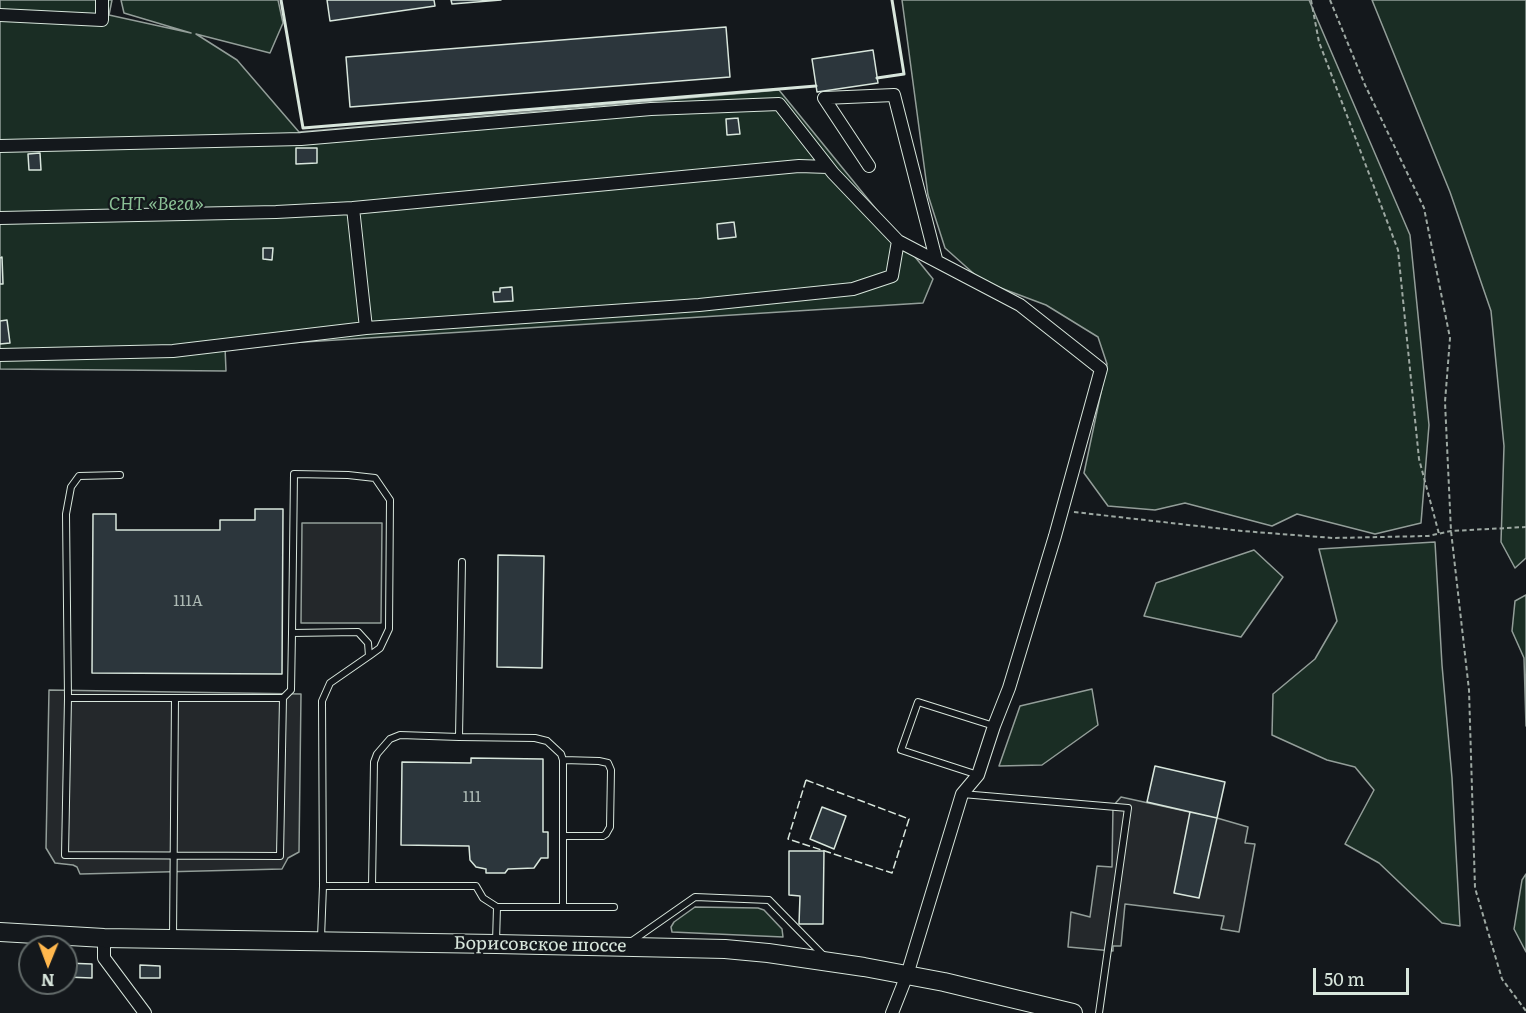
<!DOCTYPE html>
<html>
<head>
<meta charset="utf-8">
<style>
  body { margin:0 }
  #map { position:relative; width:1526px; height:1013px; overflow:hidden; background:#14181c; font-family:Literata,serif }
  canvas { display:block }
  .north { position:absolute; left:18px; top:935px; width:60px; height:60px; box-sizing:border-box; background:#14181c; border:2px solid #626a69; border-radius:50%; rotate:181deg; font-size:16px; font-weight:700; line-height:24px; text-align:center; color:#d8e6dc }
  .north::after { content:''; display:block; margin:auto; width:21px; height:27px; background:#ffb74d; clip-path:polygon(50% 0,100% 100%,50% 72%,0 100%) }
  .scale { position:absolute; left:1313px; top:968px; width:96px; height:27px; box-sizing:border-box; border:3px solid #d8e6dc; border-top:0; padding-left:8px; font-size:18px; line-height:21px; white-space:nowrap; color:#d8e6dc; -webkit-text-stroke:4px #14181c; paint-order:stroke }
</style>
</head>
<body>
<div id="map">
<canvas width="1526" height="1013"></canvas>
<div class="north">N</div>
<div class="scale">50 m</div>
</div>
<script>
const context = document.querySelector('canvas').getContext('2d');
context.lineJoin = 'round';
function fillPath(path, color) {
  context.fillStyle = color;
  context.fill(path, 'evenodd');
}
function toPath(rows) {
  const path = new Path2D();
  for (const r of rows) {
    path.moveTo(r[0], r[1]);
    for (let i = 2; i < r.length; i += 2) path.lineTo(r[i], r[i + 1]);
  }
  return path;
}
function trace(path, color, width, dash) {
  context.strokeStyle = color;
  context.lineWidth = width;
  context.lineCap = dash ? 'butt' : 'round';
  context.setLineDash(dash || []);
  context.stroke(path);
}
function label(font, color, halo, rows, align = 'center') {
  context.font = font + ' Literata,serif';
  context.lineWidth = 4.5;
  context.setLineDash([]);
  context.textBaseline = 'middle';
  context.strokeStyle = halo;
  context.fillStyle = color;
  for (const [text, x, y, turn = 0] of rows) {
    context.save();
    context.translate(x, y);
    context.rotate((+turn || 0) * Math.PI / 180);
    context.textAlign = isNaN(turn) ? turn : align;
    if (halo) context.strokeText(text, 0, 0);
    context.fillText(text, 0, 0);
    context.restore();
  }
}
const green = toPath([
  [0,0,112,0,109,15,191,33,124,13,121,0,278,0,283,23,270,53,196,34,237,60,299,132,779,90,933,279,923,303,225,347,226,371,0,369,0,0],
  [902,0,1309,0,1410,235,1429,425,1421,523,1375,534,1297,514,1272,526,1185,503,1155,510,1108,506,1084,473,1107,364,1098,337,1046,305,982,281,945,248,928,195,902,0],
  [1372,0,1526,0,1526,558,1515,568,1501,542,1504,446,1491,311,1450,192,1372,0],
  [1435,542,1442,665,1452,778,1460,926,1442,923,1379,863,1345,844,1374,790,1355,767,1327,760,1272,735,1273,694,1315,659,1337,621,1319,549,1435,542],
  [1254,550,1283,577,1241,637,1144,616,1156,583,1254,550],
  [1526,595,1526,726,1524,658,1512,631,1515,601,1526,595],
  [1092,689,1098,725,1042,765,999,766,1020,706,1092,689],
  [1526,874,1526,952,1514,929,1522,880,1526,874],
  [695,907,758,908,764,910,782,929,783,937,672,932,671,927,674,922,695,907]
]);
const parking = toPath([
  [302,523,382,523,381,623,301,623,302,523],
  [49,690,301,694,299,852,288,858,282,869,80,874,77,867,73,865,55,863,46,848,49,690],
  [1121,797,1217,818,1248,827,1245,843,1255,844,1239,932,1221,929,1224,916,1125,904,1121,946,1113,946,1113,951,1068,947,1071,912,1090,917,1097,866,1112,867,1113,806,1121,797]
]);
const building = toPath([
  [327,0,434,0,435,6,330,21,327,0],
  [451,0,501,0,452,4,451,0],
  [726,27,730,77,350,107,346,57,726,27],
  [873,50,878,83,817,92,812,59,873,50],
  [738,118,740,134,727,135,726,119,738,118],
  [296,148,317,148,317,163,296,164,296,148],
  [40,153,41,170,29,170,28,154,40,153],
  [734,222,736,237,718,239,717,224,734,222],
  [263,248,273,248,272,260,263,259,263,248],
  [2,257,3,284,0,284,0,258,2,257],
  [512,287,513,301,494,302,493,292,500,292,500,288,512,287],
  [7,320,10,343,0,344,0,321,7,320],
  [255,509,283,509,282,674,92,673,93,514,116,514,116,530,220,530,220,520,255,520,255,509],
  [498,555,544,556,542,668,497,667,498,555],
  [471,758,543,759,543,832,548,832,548,858,541,858,534,868,508,869,505,873,486,873,486,869,476,867,470,860,469,846,401,845,402,762,471,763,471,758],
  [1155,766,1225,782,1217,818,1147,802,1155,766],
  [822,807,846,816,834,849,810,839,822,807],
  [1190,812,1217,818,1199,898,1174,893,1190,812],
  [789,851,824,851,823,924,799,924,800,896,789,895,789,851],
  [66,963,92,964,92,978,66,977,66,963],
  [140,965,160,966,160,978,140,978,140,965]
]);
const path = toPath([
  [1311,0,1319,42,1398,250,1419,459,1439,534],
  [1330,0,1365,85,1424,208,1450,338,1445,402,1451,531,1469,690,1475,888,1502,979,1526,1011],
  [1074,512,1242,531,1333,538,1428,536,1451,531,1526,527]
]);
const service = toPath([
  [120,475,79,476,71,487,66,514,68,698,65,855,280,856,283,698],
  [292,633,294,474,348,475,375,478,390,500,389,629,380,648,369,656],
  [68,698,283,698,291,690,292,633,358,632,368,643,369,656,330,683,322,701,323,886,321,938],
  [978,775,901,750,918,702,994,726],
  [962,794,1128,808,1099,1013],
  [563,836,603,836,606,834,610,827,611,770,608,763,599,761,563,760],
  [323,886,476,886,483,898,497,907,563,907,563,760,561,754,547,741,535,738,459,737],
  [372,886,374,762,377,754,390,739,400,735,459,737,462,562],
  [563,907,614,907],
  [173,937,175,698],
  [632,941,695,897,769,900,824,956],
  [496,942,497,907]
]);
const minor = toPath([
  [0,15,102,20,102,0],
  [0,146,301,139,651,109,779,104,833,173,898,241,1020,305,1101,369,1055,536,1009,688,994,726,978,775,962,794,907,975,892,1013],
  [869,166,824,98,894,95,936,259],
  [353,208,366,328],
  [0,218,276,212,353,208,799,166,828,167],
  [0,355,173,351,366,328,699,305,853,289,892,276,898,241],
  [104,938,104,958,145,1013]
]);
const primary = toPath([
  [0,932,104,938,496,944,725,949,768,953,864,967,944,982,1073,1013]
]);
const fence = toPath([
  [806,780,909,819,892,873,788,839,806,780]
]);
const wall = toPath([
  [281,0,303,128,816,86],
  [877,78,904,74,892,0]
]);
const numberNames = [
  ["111А",188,602],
  ["111",472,798]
];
const parkNames = [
  ["СНТ «Вега»",156,205]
];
const streetNames = [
  ["Борисовское шоссе",540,945,1]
];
fillPath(green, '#1a2d24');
trace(green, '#939e99', 1.5);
fillPath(parking, '#24282b');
trace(parking, '#939e99', 1.5);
fillPath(building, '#2c363c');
trace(building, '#d8e6dc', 1.5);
trace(service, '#d8e6dc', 8);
trace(minor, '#d8e6dc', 14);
trace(primary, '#d8e6dc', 20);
trace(path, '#9da8a2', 2, [4.5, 3]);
trace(service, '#14181c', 6);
trace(minor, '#14181c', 12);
trace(primary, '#14181c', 18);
trace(fence, '#d8e6dc', 1.5, [8, 3]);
trace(wall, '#d8e6dc', 3);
label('15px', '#adbab4', null, numberNames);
label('italic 18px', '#8ac095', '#14181c', parkNames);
label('18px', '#d8e6dc', '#14181c', streetNames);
</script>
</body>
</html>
